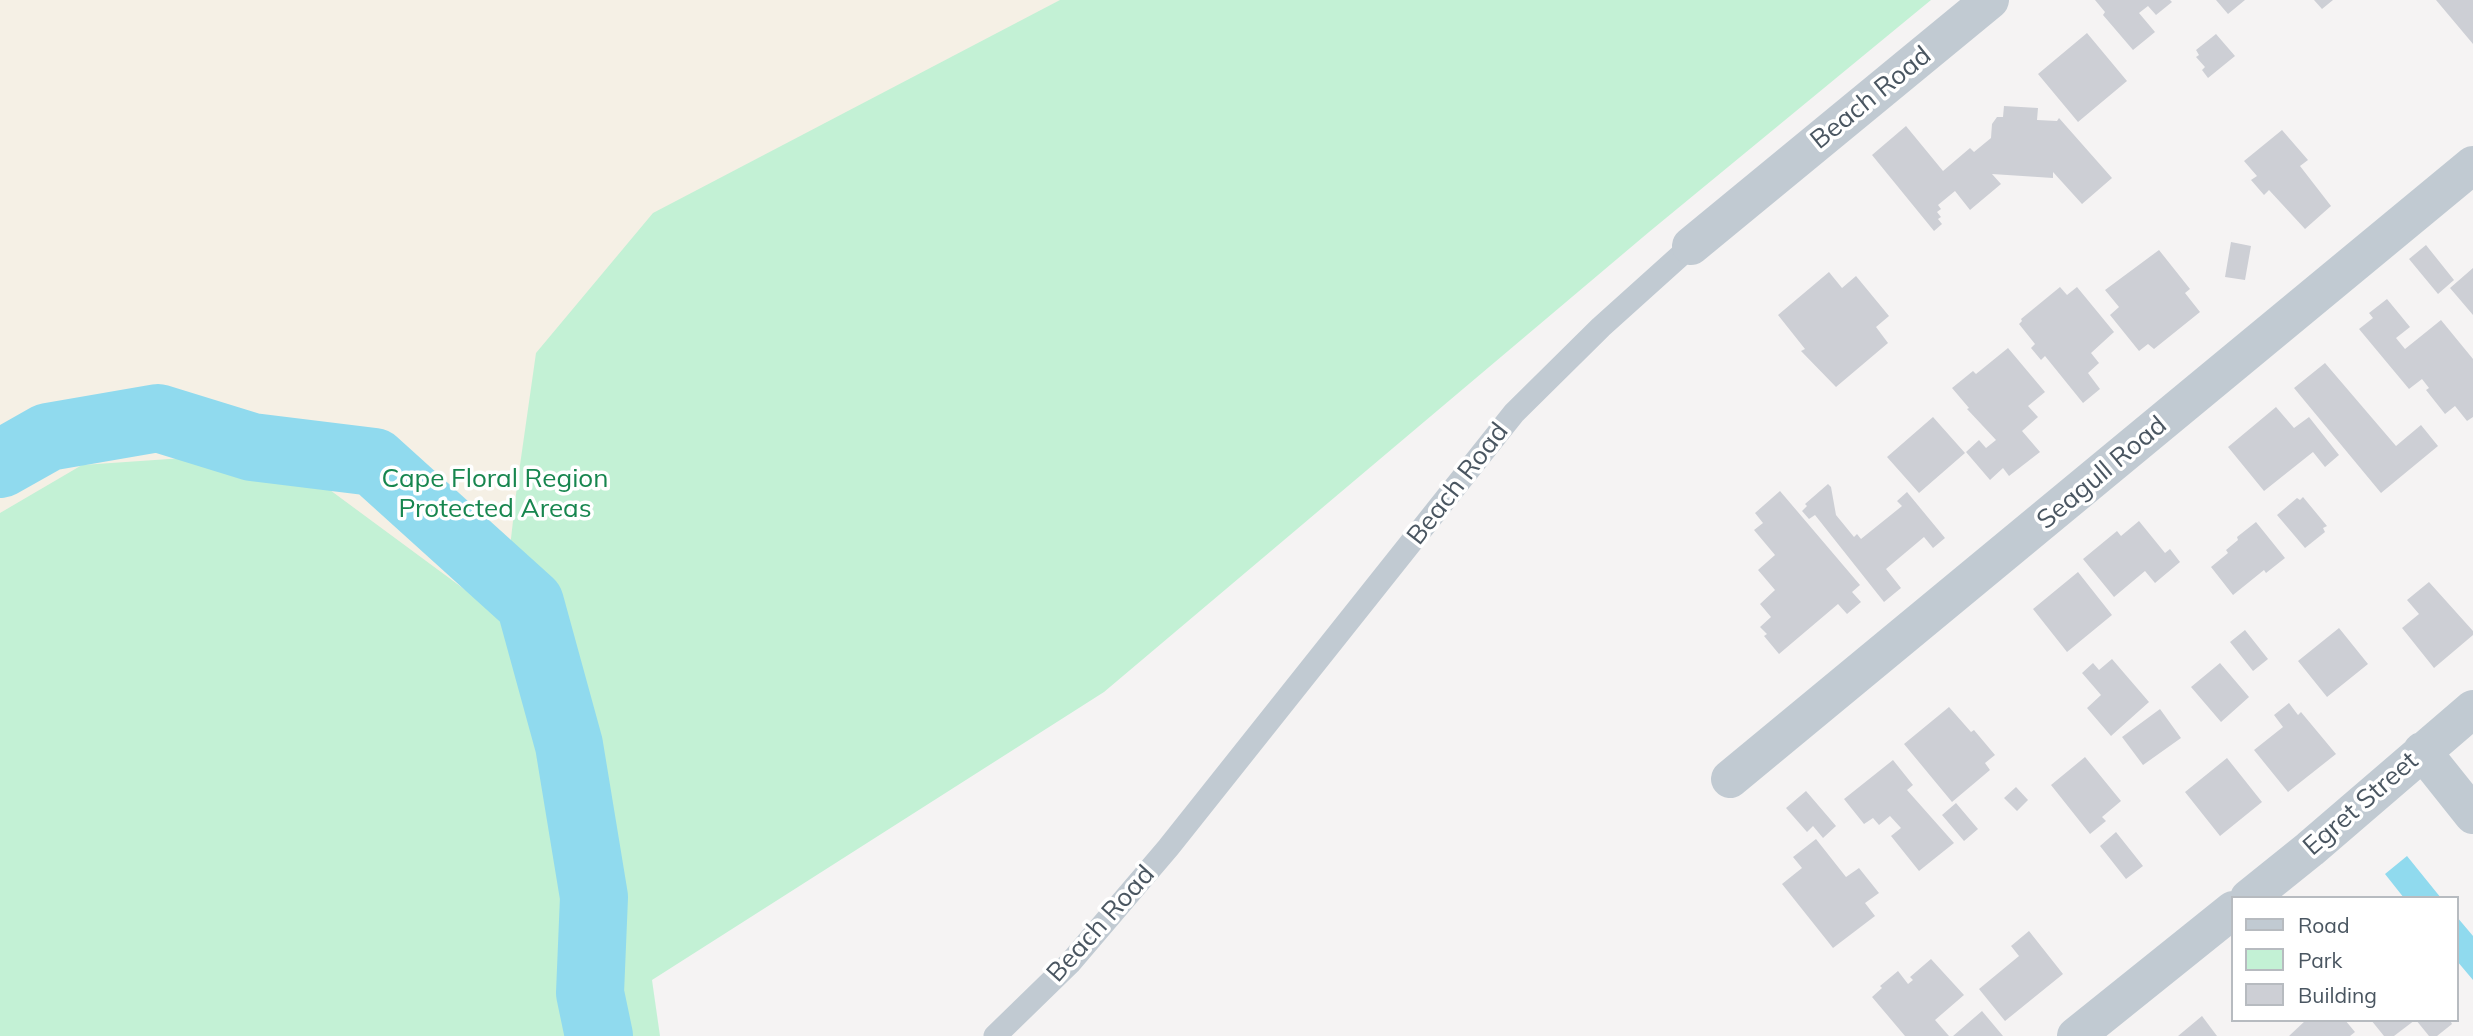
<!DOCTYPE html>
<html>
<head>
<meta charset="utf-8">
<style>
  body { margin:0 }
  #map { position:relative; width:2473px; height:1036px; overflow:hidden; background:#f5f3f3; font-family:Mulish,sans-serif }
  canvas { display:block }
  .legend { position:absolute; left:2231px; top:896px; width:228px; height:126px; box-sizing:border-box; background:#fff; border:2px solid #b7bbc0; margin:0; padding:9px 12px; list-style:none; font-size:21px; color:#4a5661 }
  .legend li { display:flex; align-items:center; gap:14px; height:35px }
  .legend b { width:35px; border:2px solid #b7bbc0 }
</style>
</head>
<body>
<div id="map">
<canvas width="2473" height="1036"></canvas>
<ul class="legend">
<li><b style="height:9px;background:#c1cad2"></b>Road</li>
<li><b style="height:19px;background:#c3f1d5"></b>Park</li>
<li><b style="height:19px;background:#cdcfd5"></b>Building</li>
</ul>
</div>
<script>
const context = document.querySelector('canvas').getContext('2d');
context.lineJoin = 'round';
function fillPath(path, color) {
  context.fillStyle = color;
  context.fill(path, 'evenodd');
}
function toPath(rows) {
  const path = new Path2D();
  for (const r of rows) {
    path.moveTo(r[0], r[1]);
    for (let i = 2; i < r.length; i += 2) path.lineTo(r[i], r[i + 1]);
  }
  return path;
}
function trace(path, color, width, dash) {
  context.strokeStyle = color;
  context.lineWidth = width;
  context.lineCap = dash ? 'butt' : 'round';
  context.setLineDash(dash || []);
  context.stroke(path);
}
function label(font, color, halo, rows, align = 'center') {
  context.font = font + ' Mulish,sans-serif';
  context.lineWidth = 7;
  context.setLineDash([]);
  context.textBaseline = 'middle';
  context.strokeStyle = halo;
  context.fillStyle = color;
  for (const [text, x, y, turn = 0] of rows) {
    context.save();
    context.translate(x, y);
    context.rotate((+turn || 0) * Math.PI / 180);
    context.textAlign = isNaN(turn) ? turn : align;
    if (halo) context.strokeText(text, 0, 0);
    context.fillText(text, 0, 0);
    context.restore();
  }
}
const green = toPath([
  [0,0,1931,0,1649,232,1104,692,652,980,660,1036,0,1036]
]);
const sand = toPath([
  [0,0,1060,0,653,213,536,353,517,486,502,617,315,479,213,456,82,465,0,513]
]);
const water = toPath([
  [2407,856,2441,898,2404,898,2385,874],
  [2457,917,2473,936,2473,980,2457,961]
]);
const river = toPath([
  [0,464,48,437,158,418,252,447,374,462,530,603,569,745,594,897,590,993,599,1036]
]);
const building = toPath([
  [2095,0,2170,0,2172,2,2156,15,2148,6,2139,13,2155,32,2133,50,2103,15,2105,12],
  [2216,0,2245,0,2228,14],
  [2314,0,2333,0,2322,9],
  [2436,0,2473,0,2473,44],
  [2087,33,2127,81,2078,122,2038,74],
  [2216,34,2235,56,2208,78,2202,70,2205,67,2196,57,2199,55,2196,50],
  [2004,106,2038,108,2037,120,2057,121,2059,118,2112,178,2082,204,2053,172,2053,178,1992,174,2001,184,1970,210,1955,191,1938,205,1941,209,1937,212,1941,217,1938,219,1942,224,1934,231,1872,155,1906,126,1943,171,1970,148,1974,152,1991,138,1992,124,1997,117,2003,117],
  [2282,130,2308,160,2300,166,2331,206,2305,229,2269,190,2264,195,2251,180,2257,176,2244,161],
  [2231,242,2251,246,2245,280,2225,277],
  [2426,245,2454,280,2438,294,2409,259],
  [2159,250,2190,289,2185,293,2200,312,2154,349,2148,344,2139,351,2110,315,2119,307,2105,290],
  [2473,268,2473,315,2450,288],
  [1829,272,1842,288,1856,276,1889,316,1876,327,1888,343,1836,387,1801,351,1805,349,1778,315],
  [2060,287,2067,295,2077,287,2114,332,2091,353,2099,363,2088,373,2100,389,2083,403,2045,356,2041,360,2031,348,2035,344,2019,324,2022,321,2021,319],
  [2387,299,2410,327,2396,338,2405,349,2441,320,2473,359,2473,417,2467,421,2455,406,2445,414,2426,390,2429,388,2422,379,2409,389,2359,329,2373,318,2369,313],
  [2008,348,2045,392,2028,406,2038,417,2022,431,2040,452,2009,476,2003,468,1990,480,1966,452,1979,440,1986,448,1996,440,1967,409,1969,408,1952,388,1973,371,1976,374],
  [2325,363,2396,446,2421,425,2438,446,2381,493,2294,388],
  [2276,407,2294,428,2309,417,2339,455,2325,467,2313,452,2264,491,2228,447],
  [1933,417,1965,453,1919,493,1887,457],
  [1828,484,1831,487,1836,515,1854,537,1857,534,1861,539,1902,506,1897,501,1907,492,1945,538,1933,548,1924,537,1886,569,1901,588,1884,602,1815,515,1809,519,1802,511,1807,506,1805,504],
  [1780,491,1860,585,1852,592,1861,602,1847,614,1838,604,1779,654,1764,636,1767,634,1760,627,1771,617,1760,604,1775,590,1758,570,1775,555,1754,530,1763,523,1755,513],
  [2303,497,2327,526,2323,528,2325,532,2305,548,2277,515,2297,498,2300,500],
  [2139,521,2165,553,2170,549,2180,562,2155,583,2145,571,2114,597,2083,559,2117,531,2121,536],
  [2256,522,2285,558,2266,573,2264,570,2233,595,2211,567,2228,553,2226,550,2238,540,2237,537],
  [2078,572,2112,615,2067,652,2033,609],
  [2429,582,2473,631,2473,635,2434,668,2402,628,2419,614,2407,600],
  [2339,628,2368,664,2327,697,2298,661],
  [2245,630,2268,659,2253,671,2230,642],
  [2112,659,2149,702,2111,736,2087,708,2101,695,2082,673,2093,663,2099,670],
  [2220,663,2249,697,2221,722,2191,687],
  [2289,703,2298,715,2301,712,2336,754,2288,792,2254,750,2283,727,2274,715],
  [1949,707,1971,732,1974,730,1995,755,1985,763,1990,770,1952,802,1904,744],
  [2160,709,2181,738,2143,765,2122,737],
  [2085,757,2121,801,2102,817,2106,821,2090,834,2051,785],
  [2227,758,2262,802,2220,836,2185,792],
  [1893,760,1913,785,1907,790,1954,843,1919,871,1891,836,1901,828,1890,816,1879,825,1873,818,1864,824,1844,799],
  [2016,787,2028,800,2017,811,2004,798],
  [1806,791,1836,826,1823,838,1813,826,1807,832,1786,808],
  [1956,803,1978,829,1964,841,1942,815],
  [2116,832,2143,866,2126,879,2100,846],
  [1816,839,1846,877,1859,868,1879,893,1865,903,1875,916,1833,948,1782,884,1802,868,1793,857],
  [2029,931,2063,974,2005,1021,1979,989,2019,956,2011,946],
  [1931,959,1964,995,1935,1020,1949,1036,1905,1036,1872,997,1882,988,1880,986,1898,971,1908,984,1913,980,1910,977],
  [1982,1011,2003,1036,1953,1036],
  [2202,1016,2217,1036,2178,1036],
  [2306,1020,2345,1020,2355,1032,2350,1036,2289,1036],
  [2371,1020,2415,1020,2394,1036,2384,1036],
  [2416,1020,2450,1020,2452,1024,2437,1036,2429,1036]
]);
const service = toPath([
  [995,1036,1070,963,1168,848,1514,413,1601,327,1691,246]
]);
const minor = toPath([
  [1691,246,1990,0],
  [2422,751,2473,815],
  [1730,779,2473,165],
  [2249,898,2310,849,2473,709],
  [2076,1036,2233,910]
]);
const streetNames = [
  ["Beach Road",1871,98,-39],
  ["Seagull Road",2102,473,-40],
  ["Beach Road",1458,484,-52],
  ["Egret Street",2361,804,-41],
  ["Beach Road",1101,924,-48]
];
const parkNames = [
  ["Cape Floral Region",495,479],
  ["Protected Areas",495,509]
];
fillPath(green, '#c3f1d5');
fillPath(sand, '#f5f0e5');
fillPath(water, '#90daee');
trace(river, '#90daee', 68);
fillPath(building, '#cdcfd5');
trace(service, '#c1cad2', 23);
trace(minor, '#c1cad2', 38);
label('26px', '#4a5661', '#fff', streetNames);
label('26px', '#17864f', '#fff', parkNames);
</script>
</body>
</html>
